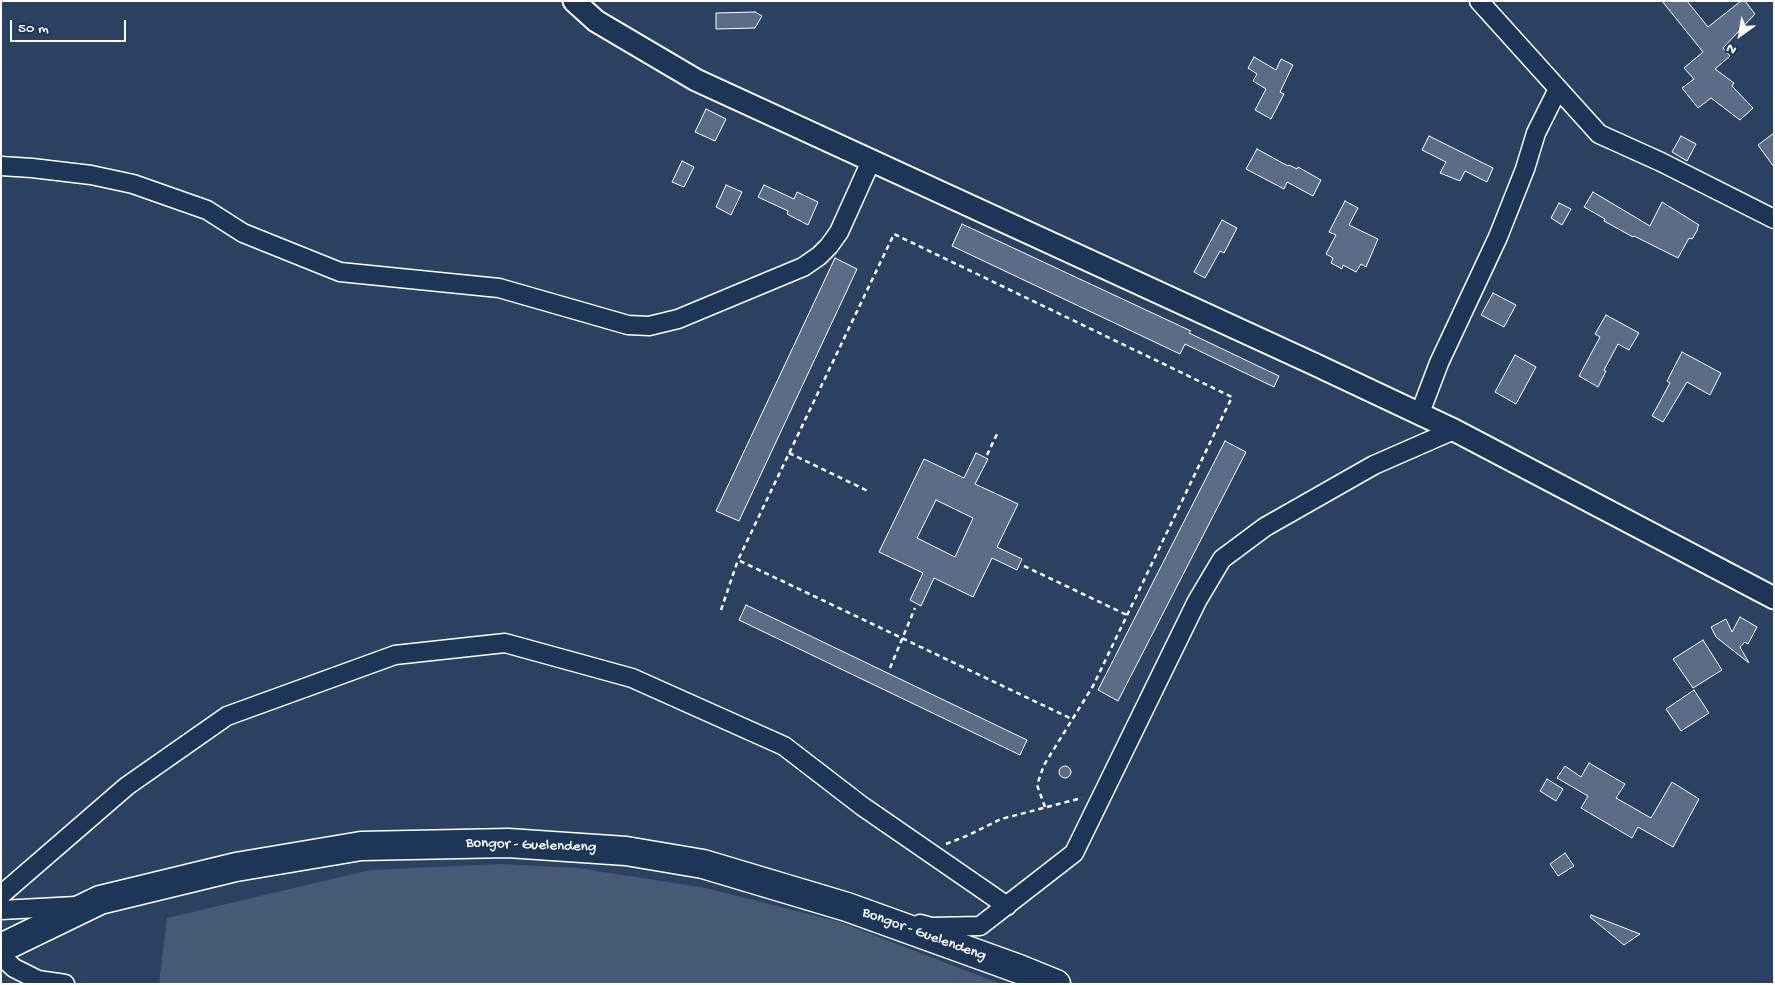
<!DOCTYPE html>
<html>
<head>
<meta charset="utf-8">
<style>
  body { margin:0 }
  #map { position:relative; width:1775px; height:985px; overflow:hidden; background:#2a4161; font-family:"Gochi Hand",sans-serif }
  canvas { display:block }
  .frame { position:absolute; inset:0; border:2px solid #fff; pointer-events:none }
  .north { position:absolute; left:1715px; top:10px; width:50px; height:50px; -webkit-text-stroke:4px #1d3557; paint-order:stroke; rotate:212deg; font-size:14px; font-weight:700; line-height:20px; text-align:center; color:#fff }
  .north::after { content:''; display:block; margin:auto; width:18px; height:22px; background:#fff; clip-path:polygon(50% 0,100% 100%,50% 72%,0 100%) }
  .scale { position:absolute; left:10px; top:20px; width:116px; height:22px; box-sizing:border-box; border:2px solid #fff; border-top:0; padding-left:6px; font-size:15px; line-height:18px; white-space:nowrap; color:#fff; -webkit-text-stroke:4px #1d3557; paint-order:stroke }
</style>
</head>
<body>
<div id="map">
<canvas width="1775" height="985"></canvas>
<div class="frame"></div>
<div class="north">N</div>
<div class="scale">50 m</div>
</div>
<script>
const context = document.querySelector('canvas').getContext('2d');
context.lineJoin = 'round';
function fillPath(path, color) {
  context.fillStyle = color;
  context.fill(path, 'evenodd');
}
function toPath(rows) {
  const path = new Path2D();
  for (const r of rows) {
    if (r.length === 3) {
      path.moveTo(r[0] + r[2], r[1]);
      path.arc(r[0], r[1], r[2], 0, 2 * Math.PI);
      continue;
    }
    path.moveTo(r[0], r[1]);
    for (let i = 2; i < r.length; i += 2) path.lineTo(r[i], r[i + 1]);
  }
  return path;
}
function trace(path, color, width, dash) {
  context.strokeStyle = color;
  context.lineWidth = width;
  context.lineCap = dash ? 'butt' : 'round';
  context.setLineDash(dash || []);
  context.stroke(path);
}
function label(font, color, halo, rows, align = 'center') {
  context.font = font + ' "Gochi Hand",sans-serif';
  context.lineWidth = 4;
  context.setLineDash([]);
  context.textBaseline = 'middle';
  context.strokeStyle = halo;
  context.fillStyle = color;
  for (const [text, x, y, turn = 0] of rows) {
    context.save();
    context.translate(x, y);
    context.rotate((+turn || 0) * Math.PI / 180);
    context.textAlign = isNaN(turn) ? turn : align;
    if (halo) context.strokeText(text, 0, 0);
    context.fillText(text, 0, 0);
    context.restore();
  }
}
const green = toPath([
  [500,864,578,868,706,888,840,922,1001,984,159,984,167,918,370,870]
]);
const building = toPath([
  [1662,1,1687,1,1708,27,1741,1,1745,1,1755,14,1723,48,1730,56,1715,69,1734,83,1732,86,1753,108,1740,120,1711,98,1698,108,1682,88,1694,79,1684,68,1703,52,1662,1],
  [755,12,762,16,755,28,716,29,716,13,755,12],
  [1254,57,1276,70,1281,59,1293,65,1280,92,1284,94,1271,119,1255,110,1266,89,1253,81,1257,74,1248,68,1254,57],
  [706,109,726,119,715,141,695,132,706,109],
  [1774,133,1774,167,1758,145,1774,133],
  [1429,136,1493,168,1487,182,1465,171,1460,181,1440,173,1446,162,1422,150,1429,136],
  [1681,136,1696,144,1687,161,1672,152,1681,136],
  [1257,149,1288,166,1289,165,1297,169,1298,167,1321,180,1313,196,1287,182,1284,189,1246,169,1257,149],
  [682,161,694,167,684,187,672,182,682,161],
  [726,185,742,192,731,215,716,207,726,185],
  [764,185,794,199,797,192,818,202,808,225,787,214,788,211,758,197,764,185],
  [1593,192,1650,226,1662,202,1699,225,1697,228,1698,229,1692,239,1689,238,1678,258,1634,236,1633,237,1604,221,1605,219,1584,207,1593,192],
  [1345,201,1358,208,1349,225,1378,239,1366,267,1361,264,1356,272,1343,265,1342,269,1331,263,1333,258,1326,254,1336,235,1329,232,1345,201],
  [1559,203,1571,209,1562,225,1551,218,1559,203],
  [1222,220,1237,228,1224,253,1220,251,1205,278,1194,272,1222,220],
  [962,224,1191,331,1189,333,1279,376,1274,387,1185,344,1180,354,952,246,962,224],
  [835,258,857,269,739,521,716,511,835,258],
  [1493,293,1516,305,1504,327,1481,315,1493,293],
  [1606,315,1639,333,1629,350,1618,344,1604,370,1606,371,1598,387,1579,376,1600,337,1595,334,1606,315],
  [1682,352,1721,373,1710,395,1687,382,1663,422,1652,416,1670,383,1667,381,1682,352],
  [1515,355,1536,367,1516,404,1495,392,1515,355],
  [1225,441,1246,452,1118,701,1098,690,1225,441],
  [976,453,988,459,975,484,1018,504,997,547,1022,559,1017,570,992,558,973,597,934,578,921,606,910,600,923,573,879,552,924,459,964,478,976,453],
  [936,500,973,518,955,557,917,538,936,500],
  [746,605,1027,740,1020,755,739,620,746,605],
  [1740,617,1757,627,1748,644,1745,642,1740,647,1749,663,1716,637,1711,627,1726,619,1732,632,1740,617],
  [1703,640,1722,670,1693,688,1673,659,1703,640],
  [1694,690,1709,713,1681,731,1666,709,1694,690],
  [1589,763,1625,784,1616,798,1651,818,1672,782,1699,799,1673,847,1638,827,1632,838,1581,808,1588,796,1557,778,1565,766,1581,777,1589,763],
  [1065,772,6],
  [1547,779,1563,789,1556,801,1540,791,1547,779],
  [1565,853,1574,866,1558,876,1550,864,1565,853],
  [1591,915,1640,934,1624,945,1590,917,1591,915]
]);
const path = toPath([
  [789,453,870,492],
  [987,455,997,434],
  [1024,566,1127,615],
  [721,610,738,560],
  [890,668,915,608],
  [1045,807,1037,785,1044,765,1093,686,1232,397,894,234,738,560,1072,719],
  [946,844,969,835,1001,819,1082,798]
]);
const minor = toPath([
  [1479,1,1599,134,1661,162,1774,219],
  [1,166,32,168,91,175,133,184,207,210,243,233,340,272,499,288,628,325,649,326,678,319,803,267,819,256,829,246,839,232,871,161],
  [1417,413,1423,405,1439,363,1498,237,1525,169,1536,133,1558,89],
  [1,895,127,786,227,716,395,655,505,643,632,678,784,746,862,806,1007,906],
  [1,910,76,906],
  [920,924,931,927,980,926,1074,853,1197,601,1222,559,1265,527,1374,465,1454,430],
  [1,956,14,968,38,980,65,984]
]);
const tertiary = toPath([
  [574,1,596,21,696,80,1314,364,1454,430,1774,598]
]);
const trunk = toPath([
  [1,948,100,900,236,867,361,846,508,843,626,851,703,864,847,907,1019,969,1056,984]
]);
const streetNames = [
  ["Bongor - Guelendeng",531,846,2],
  ["Bongor - Guelendeng",924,935,20]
];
fillPath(green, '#465975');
fillPath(building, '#5b6c86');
trace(building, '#fff', 1);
trace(minor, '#fff', 21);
trace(tertiary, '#fff', 25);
trace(trunk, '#fff', 31);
trace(path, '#fff', 2.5, [5, 4]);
trace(minor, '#1d3557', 18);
trace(tertiary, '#1d3557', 21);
trace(trunk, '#1d3557', 28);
label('15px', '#fff', '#1d3557', streetNames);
</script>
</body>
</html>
